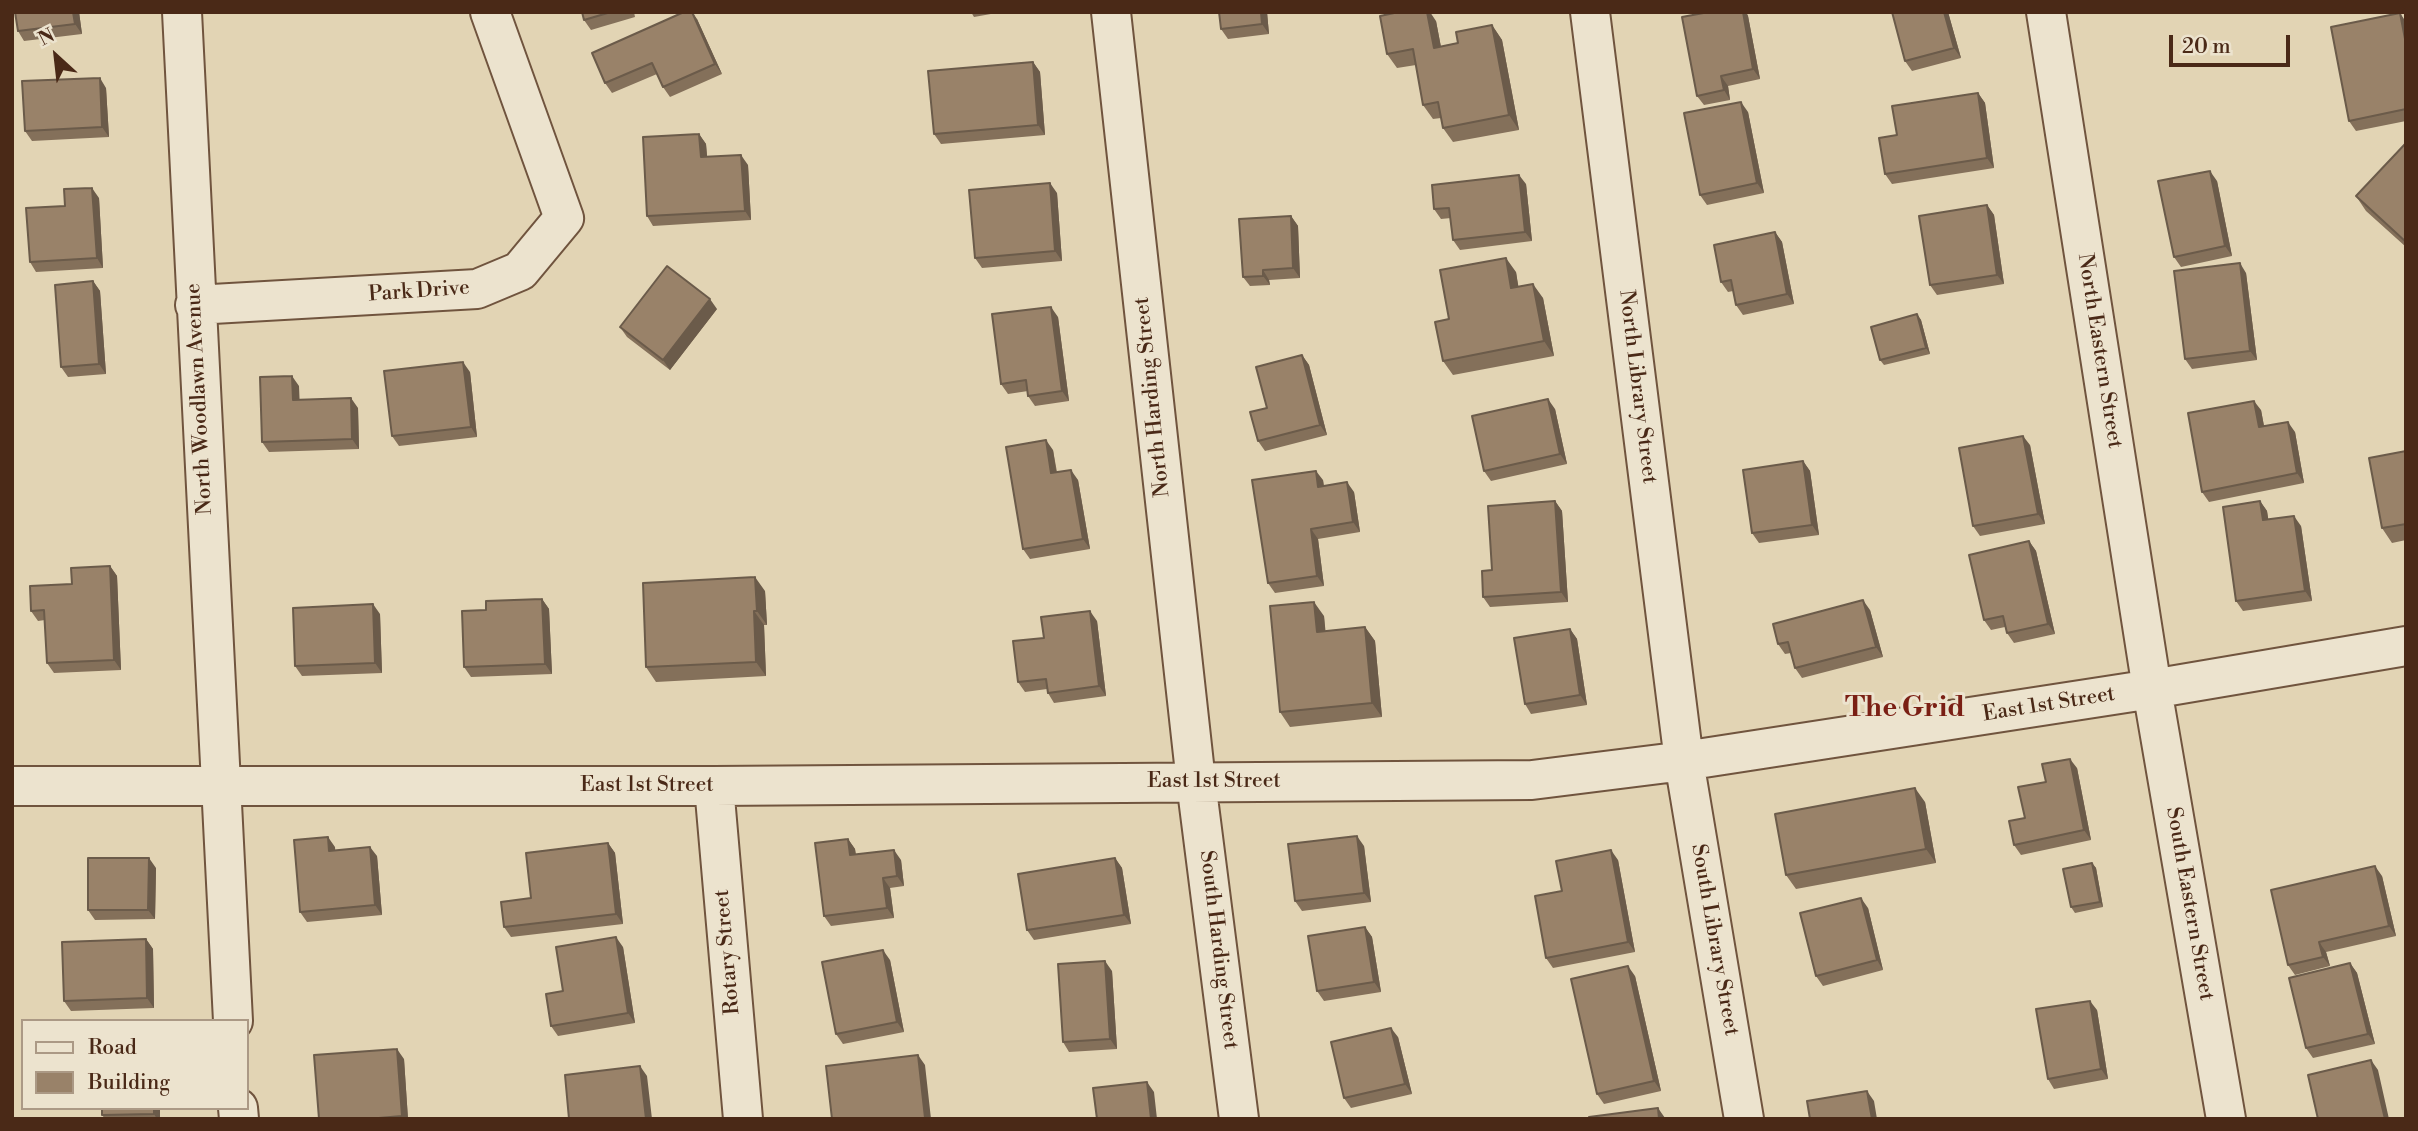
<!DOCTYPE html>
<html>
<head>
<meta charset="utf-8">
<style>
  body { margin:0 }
  #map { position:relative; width:2418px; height:1131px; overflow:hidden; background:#e2d4b4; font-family:"Libre Bodoni",serif }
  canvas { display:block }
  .frame { position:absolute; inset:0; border:14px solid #4a2917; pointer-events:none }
  .legend { position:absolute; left:21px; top:1019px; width:228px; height:91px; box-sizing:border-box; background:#ece3ce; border:2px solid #ab9985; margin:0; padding:9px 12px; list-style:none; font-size:21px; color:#4a2917 }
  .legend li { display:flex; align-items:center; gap:14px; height:35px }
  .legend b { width:35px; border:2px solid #ab9985 }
  .north { position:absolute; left:21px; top:21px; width:70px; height:70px; -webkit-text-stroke:5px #ece3ce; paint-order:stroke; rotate:333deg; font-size:19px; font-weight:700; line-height:28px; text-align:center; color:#4a2917 }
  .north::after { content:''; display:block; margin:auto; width:24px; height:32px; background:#4a2917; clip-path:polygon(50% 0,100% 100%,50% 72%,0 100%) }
  .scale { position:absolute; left:2169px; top:35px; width:121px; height:32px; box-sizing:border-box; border:4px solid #4a2917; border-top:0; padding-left:9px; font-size:21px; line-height:24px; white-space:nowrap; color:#4a2917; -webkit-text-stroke:5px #ece3ce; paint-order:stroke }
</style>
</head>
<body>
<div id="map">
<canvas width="2418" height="1131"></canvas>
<div class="frame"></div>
<ul class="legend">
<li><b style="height:9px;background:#ece3ce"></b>Road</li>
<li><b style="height:19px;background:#998269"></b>Building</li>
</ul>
<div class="north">N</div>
<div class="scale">20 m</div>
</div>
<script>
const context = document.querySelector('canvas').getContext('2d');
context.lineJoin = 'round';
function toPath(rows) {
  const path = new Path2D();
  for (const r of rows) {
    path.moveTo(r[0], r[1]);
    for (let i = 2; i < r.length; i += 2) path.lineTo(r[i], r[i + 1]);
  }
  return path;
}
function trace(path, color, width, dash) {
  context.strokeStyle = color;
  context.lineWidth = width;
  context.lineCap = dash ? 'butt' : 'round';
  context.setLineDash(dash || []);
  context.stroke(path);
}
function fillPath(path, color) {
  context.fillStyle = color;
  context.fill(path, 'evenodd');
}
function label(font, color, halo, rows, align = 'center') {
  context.font = font + ' "Libre Bodoni",serif';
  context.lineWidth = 6;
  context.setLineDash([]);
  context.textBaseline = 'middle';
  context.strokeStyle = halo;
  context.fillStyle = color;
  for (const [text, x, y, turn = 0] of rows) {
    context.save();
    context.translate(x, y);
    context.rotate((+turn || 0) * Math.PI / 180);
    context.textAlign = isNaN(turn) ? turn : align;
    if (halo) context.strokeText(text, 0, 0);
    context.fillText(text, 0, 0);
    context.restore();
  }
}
const minor = toPath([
  [182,12,233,1021],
  [1111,12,1196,782,1239,1119],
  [1590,12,1684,761,1744,1119],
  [2046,12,2152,689,2226,1119],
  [195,305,477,289,520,271,564,218,490,12],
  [12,786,714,786,1532,780,1684,761,2152,689,2406,646],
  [714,786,743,1119],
  [238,1108,239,1119]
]);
const wall = toPath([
  [15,12,79,12,82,34,24,41,18,31],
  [582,12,634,12,635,17,591,30,584,20],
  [971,12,1002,12,974,17],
  [1267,12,1269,34,1228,39,1221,29],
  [1709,12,1746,12,1748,16,1760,79,1728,86,1730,100,1704,105,1697,96],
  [1948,12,1961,58,1912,71,1905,61],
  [697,19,722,74,670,97,663,87,657,74,612,93,605,83],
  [1436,21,1441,47,1458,43,1492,25,1502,40,1519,130,1453,142,1443,128,1441,118,1433,119,1423,105,1416,65,1397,68,1387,54],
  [2406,22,2406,121,2356,131,2349,121],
  [1033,62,1040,72,1045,135,941,144,934,134],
  [106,88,109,137,32,141,25,131],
  [1978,93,1985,103,1994,168,1892,184,1885,174,1897,135],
  [1748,112,1764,193,1707,205,1700,195],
  [699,134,706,144,707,157,748,165,751,220,653,226,647,216],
  [2406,143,2406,247,2366,211,2356,196],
  [2217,181,2232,256,2181,267,2174,257],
  [1526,184,1532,241,1460,250,1453,240,1451,218,1441,219,1434,209],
  [1057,193,1062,261,982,268,975,258],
  [99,198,103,268,36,272,30,262,65,206],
  [1987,205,1994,215,2004,284,1937,295,1930,285],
  [1291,216,1298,226,1300,278,1269,280,1270,285,1250,286,1243,277],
  [1775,232,1782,242,1794,304,1743,315,1736,305,1733,291,1728,292,1721,282],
  [1516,272,1518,286,1543,298,1554,356,1453,375,1443,361,1449,319],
  [2246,273,2257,360,2192,369,2185,359],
  [93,281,100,291,106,374,68,377,61,367],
  [717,309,670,370,627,337,620,327],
  [1917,314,1921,320,1930,354,1884,365,1880,360],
  [1058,317,1069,401,1035,406,1028,396,1028,391,1008,394,1001,384],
  [1302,355,1309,365,1327,435,1265,451,1258,441,1267,408],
  [470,372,477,437,399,446,392,436],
  [299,386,299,400,358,408,359,449,269,452,262,442],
  [1555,409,1567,464,1491,481,1484,471],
  [2261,410,2264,426,2295,432,2304,483,2209,502,2202,492],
  [2030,445,2045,524,1980,536,1973,526],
  [1053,450,1057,472,1078,480,1090,549,1030,559,1023,549],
  [2406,451,2406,540,2392,543,2382,528],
  [1803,461,1810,471,1819,535,1759,543,1752,533],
  [1323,480,1324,486,1354,492,1360,532,1318,539,1324,586,1275,593,1268,583],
  [1555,501,1562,511,1568,602,1490,607,1483,597,1492,570],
  [2260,501,2267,511,2268,519,2301,526,2312,601,2243,611,2236,601],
  [2029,541,2036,551,2055,634,2014,643,2007,633,2005,627,1991,630,1984,620],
  [110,566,117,576,121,670,54,673,47,663,45,620,38,621,31,611,72,584],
  [765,591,767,625,764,625,766,676,656,682,646,667],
  [542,599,549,609,552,674,471,677,464,667,486,610],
  [1870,610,1883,657,1802,678,1795,668,1791,653,1785,654,1778,644],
  [380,614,382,673,302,676,295,666],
  [1324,616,1325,631,1365,627,1375,641,1382,717,1290,727,1280,712],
  [1097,621,1106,696,1054,703,1048,693,1047,689,1025,692,1018,682,1044,638],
  [1570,629,1577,639,1587,705,1531,714,1525,704],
  [2077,768,2091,840,2021,855,2014,845,2025,818,2046,782],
  [1925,802,1936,863,1796,889,1786,875],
  [848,839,855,849,856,855,901,860,904,886,890,888,894,918,831,926,824,916],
  [608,843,615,853,623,924,511,937,504,927,531,898],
  [1364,846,1371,902,1302,911,1295,901],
  [335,847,335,850,377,856,382,915,307,922,300,912],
  [1115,858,1122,868,1131,924,1034,940,1027,930],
  [1618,860,1635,952,1553,968,1546,958,1562,891],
  [2092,863,2096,868,2103,907,2075,913,2071,907],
  [156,868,155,919,95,920,88,910],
  [2382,876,2396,936,2326,952,2330,966,2295,975,2288,965],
  [1868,908,1883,970,1823,986,1816,976],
  [1365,927,1372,937,1381,992,1324,1001,1317,991],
  [146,939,153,949,154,1008,71,1011,64,1001],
  [623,947,635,1023,558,1036,551,1026,563,991],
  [890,960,904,1032,843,1044,836,1034],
  [2350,963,2357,973,2375,1044,2313,1058,2306,1048],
  [1112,971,1117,1049,1069,1052,1063,1042],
  [1635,976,1661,1091,1604,1104,1597,1094],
  [2097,1010,2108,1079,2054,1089,2048,1079],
  [1398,1037,1412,1094,1351,1108,1344,1098],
  [404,1059,408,1119,319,1119],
  [160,1108,160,1119,105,1119,102,1115]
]);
const shadedWall = toPath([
  [73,12,79,12,82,34,75,24],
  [692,12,697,19,722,74,715,64],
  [1261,12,1267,12,1269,34,1262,24],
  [1427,12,1430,12,1436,21,1444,63,1434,48],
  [1743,12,1746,12,1748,16,1760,79,1753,69],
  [1944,12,1948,12,1961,58,1954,48],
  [2400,13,2406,22,2406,44],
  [1492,25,1502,40,1519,130,1509,115],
  [1033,62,1040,72,1045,135,1038,125],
  [1721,76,1728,86,1730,100,1724,90],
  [100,78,106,88,109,137,102,127],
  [1978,93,1985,103,1994,168,1987,158],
  [1741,102,1748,112,1764,193,1757,183],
  [699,134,706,144,708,167,701,157],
  [741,155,748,165,751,220,745,211],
  [2210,171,2217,181,2232,256,2225,246],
  [1519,175,1526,184,1532,241,1525,232],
  [1050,183,1057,193,1062,261,1055,251],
  [92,188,99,198,103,268,97,258],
  [1987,205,1994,215,2004,284,1997,275],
  [1291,216,1298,226,1300,278,1293,268],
  [1775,232,1782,242,1794,304,1787,294],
  [1506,258,1516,272,1521,302,1511,288],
  [2240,263,2246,273,2257,360,2250,351],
  [1263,270,1269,280,1270,285,1263,276],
  [93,281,100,291,106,374,99,364],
  [1533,284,1543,298,1554,356,1544,341],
  [710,299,717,309,670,370,663,360],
  [1051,307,1058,317,1069,401,1062,391],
  [1917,314,1921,320,1930,354,1926,348],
  [1302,355,1309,365,1327,435,1320,425],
  [463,362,470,372,477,437,471,427],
  [292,376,299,386,300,410,293,400],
  [351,398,358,408,359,449,352,439],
  [1548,399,1555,409,1567,464,1560,454],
  [2254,401,2261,410,2266,437,2259,427],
  [2288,422,2295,432,2304,483,2297,473],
  [2023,436,2030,445,2045,524,2038,514],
  [1046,440,1053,450,1058,483,1051,473],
  [1803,461,1810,471,1819,535,1812,525],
  [1071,470,1078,480,1090,549,1083,539],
  [1316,471,1323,480,1325,497,1318,487],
  [1347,482,1354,492,1360,532,1353,522],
  [1555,501,1562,511,1568,602,1561,592],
  [2260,501,2267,511,2270,530,2263,520],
  [2294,516,2301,526,2312,601,2305,591],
  [1311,529,1318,539,1324,586,1317,576],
  [2029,541,2036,551,2055,634,2048,624],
  [110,566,117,576,121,670,114,660],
  [755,577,765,591,767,625,757,611],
  [542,599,549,609,552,674,545,664],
  [1863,600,1870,610,1883,657,1876,647],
  [1314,602,1324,616,1327,646,1317,632],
  [373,604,380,614,382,673,375,663],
  [754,611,764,625,766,676,756,662],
  [1090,611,1097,621,1106,696,1099,686],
  [1365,627,1375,641,1382,717,1372,703],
  [1570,629,1577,639,1587,705,1580,695],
  [2070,759,2077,768,2091,840,2084,830],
  [1915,788,1925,802,1936,863,1926,849],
  [1357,836,1364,846,1371,902,1364,893],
  [328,837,335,847,336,861,329,851],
  [848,839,855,849,857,865,850,855],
  [608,843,615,853,623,924,616,914],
  [370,847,377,856,382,915,375,905],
  [894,850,901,860,904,886,897,876],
  [1611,850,1618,860,1635,952,1628,942],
  [149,858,156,868,155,919,148,910],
  [1115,858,1122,868,1131,924,1124,915],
  [2092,863,2096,868,2103,907,2100,902],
  [2375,866,2382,876,2396,936,2389,926],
  [883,878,890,888,894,918,887,908],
  [1861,898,1868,908,1883,970,1877,960],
  [1365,927,1372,937,1381,992,1374,982],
  [616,937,623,947,635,1023,628,1013],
  [146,939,153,949,154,1008,147,998],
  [2319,942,2326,952,2330,966,2323,957],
  [883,950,890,960,904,1032,897,1022],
  [1105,961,1112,971,1117,1049,1110,1039],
  [2350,963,2357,973,2375,1044,2368,1034],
  [1628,966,1635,976,1661,1091,1654,1081],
  [2090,1001,2097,1010,2108,1079,2101,1069],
  [1391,1028,1398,1037,1412,1094,1405,1084],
  [397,1049,404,1059,408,1119,404,1119,402,1116],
  [918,1055,925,1065,931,1119,925,1118],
  [2371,1060,2378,1070,2389,1119,2385,1119],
  [640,1066,647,1076,652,1119,646,1119],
  [1147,1082,1154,1092,1157,1119,1151,1119],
  [1867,1091,1874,1101,1877,1119,1872,1119],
  [154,1108,160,1108,160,1119,157,1119,154,1114],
  [1658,1108,1665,1118,1665,1119,1659,1119]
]);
const building = toPath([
  [15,12,73,12,75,24,18,31,15,12],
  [582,12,611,12,584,20,582,12],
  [684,12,692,12,715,64,663,87,652,63,605,83,592,53,684,12],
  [1219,12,1261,12,1262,24,1221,29,1219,12],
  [1399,12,1427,12,1434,48,1458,43,1456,32,1492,25,1509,115,1443,128,1438,102,1423,105,1413,49,1387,54,1380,16,1399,12],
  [1709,12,1743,12,1753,69,1721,76,1724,90,1697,96,1682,17,1709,12],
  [1892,12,1944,12,1954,48,1905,61,1892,12],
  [2400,13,2406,44,2406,109,2349,121,2331,27,2400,13],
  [1033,62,1038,125,934,134,928,71,1033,62],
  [100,78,102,127,25,131,22,81,100,78],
  [1978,93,1987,158,1885,174,1879,138,1897,135,1892,106,1978,93],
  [1741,102,1757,183,1700,195,1684,113,1741,102],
  [699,134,701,157,741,155,745,211,647,216,643,137,699,134],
  [2406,143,2406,242,2356,196,2406,143],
  [2210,171,2225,246,2174,257,2158,181,2210,171],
  [1519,175,1525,232,1453,240,1449,208,1434,209,1432,185,1519,175],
  [1050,183,1055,251,975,258,969,190,1050,183],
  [92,188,97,258,30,262,26,208,65,206,64,189,92,188],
  [1987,205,1997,275,1930,285,1919,216,1987,205],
  [1291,216,1293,268,1263,270,1263,276,1243,277,1239,219,1291,216],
  [1775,232,1787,294,1736,305,1731,280,1721,282,1714,245,1775,232],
  [1506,258,1511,288,1533,284,1544,341,1443,361,1435,322,1449,319,1440,270,1506,258],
  [2240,263,2250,351,2185,359,2174,271,2240,263],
  [667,266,710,299,663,360,620,327,667,266],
  [93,281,99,364,61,367,55,285,93,281],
  [1051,307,1062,391,1028,396,1026,380,1001,384,992,314,1051,307],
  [1917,314,1926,348,1880,360,1871,327,1917,314],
  [1302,355,1320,425,1258,441,1250,412,1267,408,1256,367,1302,355],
  [463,362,471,427,392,436,384,371,463,362],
  [292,376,293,400,351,398,352,439,262,442,260,377,292,376],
  [1548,399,1560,454,1484,471,1472,416,1548,399],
  [2254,401,2259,427,2288,422,2297,473,2202,492,2188,413,2254,401],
  [2023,436,2038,514,1973,526,1959,448,2023,436],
  [1046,440,1051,473,1071,470,1083,539,1023,549,1006,447,1046,440],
  [2406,451,2406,524,2382,528,2369,458,2406,451],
  [1803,461,1812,525,1752,533,1743,470,1803,461],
  [1316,471,1318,487,1347,482,1353,522,1311,529,1317,576,1268,583,1252,480,1316,471],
  [1555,501,1561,592,1483,597,1482,571,1492,570,1488,506,1555,501],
  [2260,501,2263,520,2294,516,2305,591,2236,601,2223,507,2260,501],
  [2029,541,2048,624,2007,633,2003,616,1984,620,1969,555,2029,541],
  [110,566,114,660,47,663,44,610,31,611,30,586,72,584,71,568,110,566],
  [755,577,757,611,754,611,756,662,646,667,643,583,755,577],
  [542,599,545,664,464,667,462,611,486,610,486,601,542,599],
  [1863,600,1876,647,1795,668,1788,642,1778,644,1773,624,1863,600],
  [1314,602,1317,632,1365,627,1372,703,1280,712,1270,606,1314,602],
  [373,604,375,663,295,666,293,608,373,604],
  [1090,611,1099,686,1048,693,1046,679,1018,682,1013,641,1044,638,1041,617,1090,611],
  [1570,629,1580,695,1525,704,1514,638,1570,629],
  [2070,759,2084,830,2014,845,2009,821,2025,818,2018,787,2046,782,2042,764,2070,759],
  [1915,788,1926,849,1786,875,1775,814,1915,788],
  [1357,836,1364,893,1295,901,1288,844,1357,836],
  [328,837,329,851,370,847,375,905,300,912,294,840,328,837],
  [848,839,850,855,894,850,897,876,883,878,887,908,824,916,815,843,848,839],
  [608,843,616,914,504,927,501,902,531,898,526,853,608,843],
  [1611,850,1628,942,1546,958,1535,896,1562,891,1556,861,1611,850],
  [88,858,149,858,148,910,88,910,88,858],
  [1115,858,1124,915,1027,930,1018,874,1115,858],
  [2092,863,2100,902,2071,907,2063,869,2092,863],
  [2375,866,2389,926,2319,942,2323,957,2288,965,2271,890,2375,866],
  [1861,898,1877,960,1816,976,1800,913,1861,898],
  [1365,927,1374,982,1317,991,1308,936,1365,927],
  [616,937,628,1013,551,1026,546,994,563,991,556,947,616,937],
  [146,939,147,998,64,1001,62,942,146,939],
  [883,950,897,1022,836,1034,822,962,883,950],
  [1105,961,1110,1039,1063,1042,1058,964,1105,961],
  [2350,963,2368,1034,2306,1048,2289,978,2350,963],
  [1628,966,1654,1081,1597,1094,1571,979,1628,966],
  [2090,1001,2101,1069,2048,1079,2036,1009,2090,1001],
  [1391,1028,1405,1084,1344,1098,1331,1042,1391,1028],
  [397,1049,402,1116,367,1119,319,1119,314,1055,397,1049],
  [918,1055,925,1118,832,1119,826,1066,918,1055],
  [2371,1060,2385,1119,2318,1119,2308,1075,2371,1060],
  [640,1066,646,1119,569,1119,565,1075,640,1066],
  [1147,1082,1151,1119,1097,1119,1093,1088,1147,1082],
  [1867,1091,1872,1119,1810,1119,1807,1101,1867,1091],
  [102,1108,154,1108,154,1114,102,1115,102,1108],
  [1658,1108,1659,1119,1589,1119,1589,1117,1658,1108]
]);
const streetNames = [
  ["Park Drive",419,292,-4],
  ["North Eastern Street",2099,351,81],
  ["North Library Street",1637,387,83],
  ["North Harding Street",1153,397,-96],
  ["North Woodlawn Avenue",200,399,-93],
  ["East 1st Street",2049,705,-9],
  ["East 1st Street",1214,782],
  ["East 1st Street",647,786],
  ["South Eastern Street",2189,904,80],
  ["South Library Street",1714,940,80],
  ["South Harding Street",1218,950,83],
  ["Rotary Street",728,952,-95]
];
const districtNames = [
  ["The Grid",1905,709]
];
trace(minor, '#70543e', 42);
trace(minor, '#ece3ce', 38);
fillPath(wall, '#84705a');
fillPath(shadedWall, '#6b5b4a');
fillPath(building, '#998269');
trace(building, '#6b5b4a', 2);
label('21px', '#4a2917', '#ece3ce', streetNames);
label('bold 28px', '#7a1f14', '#ece3ce', districtNames);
</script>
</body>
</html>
